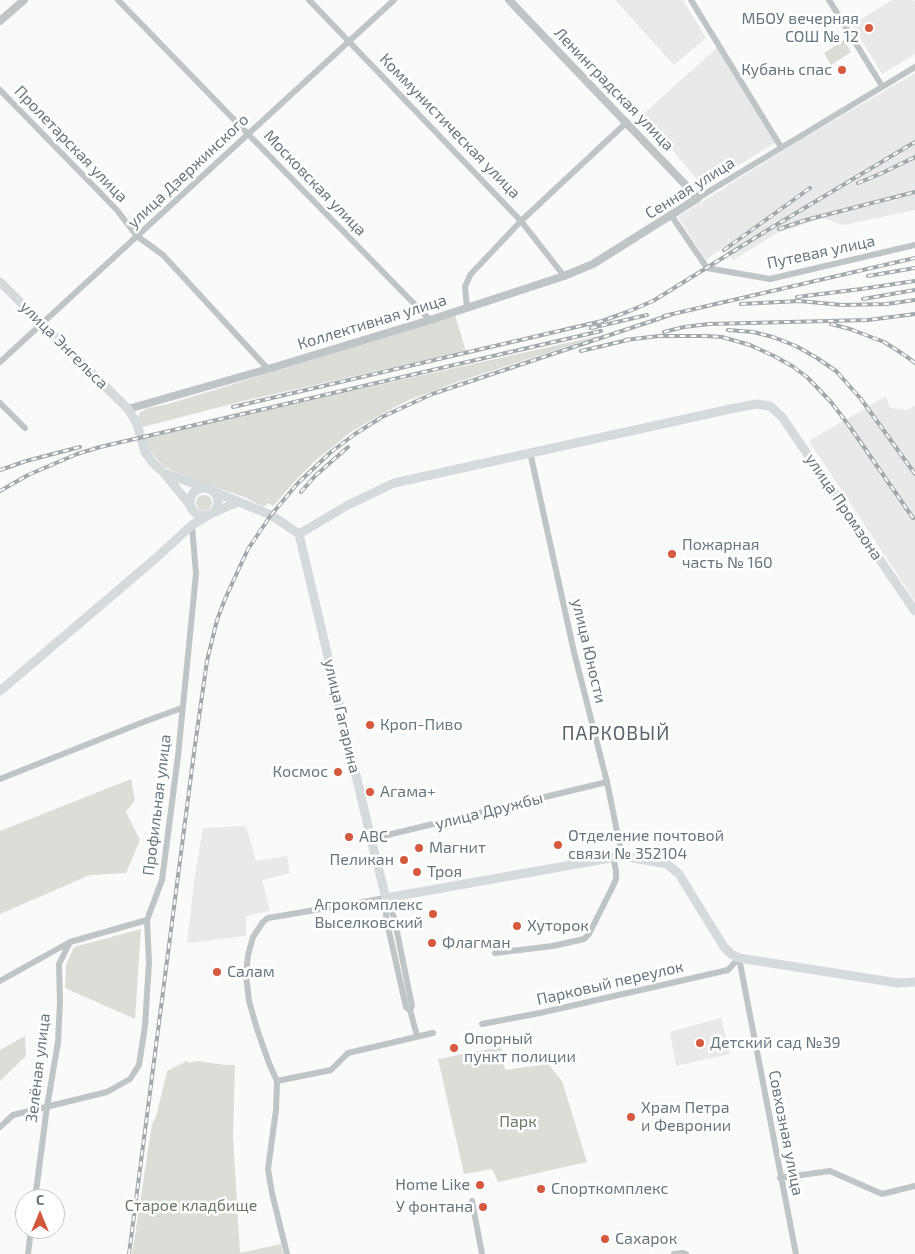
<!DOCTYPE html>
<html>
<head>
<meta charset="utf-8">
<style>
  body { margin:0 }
  #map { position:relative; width:915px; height:1254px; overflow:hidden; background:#fafaf8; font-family:"Exo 2",sans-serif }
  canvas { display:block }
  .north { position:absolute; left:15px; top:1189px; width:50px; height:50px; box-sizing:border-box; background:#fff; border:1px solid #c2c9cc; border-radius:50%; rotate:0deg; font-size:14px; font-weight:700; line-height:20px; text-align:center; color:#677780 }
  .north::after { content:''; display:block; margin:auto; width:18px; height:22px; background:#d4593d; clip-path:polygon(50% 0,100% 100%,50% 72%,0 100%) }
</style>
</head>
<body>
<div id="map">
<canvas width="915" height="1254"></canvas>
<div class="north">С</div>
</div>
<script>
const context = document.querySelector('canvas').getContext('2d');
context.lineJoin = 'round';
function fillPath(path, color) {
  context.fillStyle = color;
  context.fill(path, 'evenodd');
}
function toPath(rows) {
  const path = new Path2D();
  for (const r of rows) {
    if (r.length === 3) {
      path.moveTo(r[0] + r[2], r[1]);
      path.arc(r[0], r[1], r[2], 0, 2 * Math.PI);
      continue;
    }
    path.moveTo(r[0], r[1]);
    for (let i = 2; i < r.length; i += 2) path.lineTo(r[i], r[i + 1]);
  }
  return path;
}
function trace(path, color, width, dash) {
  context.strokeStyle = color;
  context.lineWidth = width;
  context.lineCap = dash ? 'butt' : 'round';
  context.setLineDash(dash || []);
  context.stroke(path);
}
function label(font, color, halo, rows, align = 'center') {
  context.font = font + ' "Exo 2",sans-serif';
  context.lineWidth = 5;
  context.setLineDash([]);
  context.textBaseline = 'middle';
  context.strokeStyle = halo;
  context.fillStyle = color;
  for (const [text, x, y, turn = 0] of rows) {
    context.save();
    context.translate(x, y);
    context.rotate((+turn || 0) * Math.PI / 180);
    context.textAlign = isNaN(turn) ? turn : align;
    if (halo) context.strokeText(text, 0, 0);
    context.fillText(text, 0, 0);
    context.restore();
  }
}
const built = toPath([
  [615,0,683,0,706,38,674,65],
  [892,0,914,0,915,2,915,54,882,74,852,25],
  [718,47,775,143,703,187,643,114],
  [915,73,915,210,843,225,823,218,777,233,733,260,725,246,706,260,678,217,797,142],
  [886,396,890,408,908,410,915,405,915,601,809,441],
  [246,826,256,861,287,856,290,873,262,880,270,911,246,916,246,936,187,943,194,882,203,828],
  [721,1018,730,1054,676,1066,670,1032]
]);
const green = toPath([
  [844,40,851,52,831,65,824,53],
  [455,315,466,351,243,401,143,427,138,416,140,412,148,408,168,404,221,388],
  [603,335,454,383,409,400,380,415,351,432,316,460,294,482,273,506,268,503,264,507,244,497,217,488,184,476,163,466,149,450,145,437],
  [204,503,8],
  [131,779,135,800,126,812,140,840,126,873,90,875,0,914,0,831],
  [141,929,135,1019,65,988,66,965,74,947],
  [25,1036,26,1056,0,1081,0,1050],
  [501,1047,505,1070,548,1064,562,1081,587,1162,498,1182,492,1169,464,1174,438,1059],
  [187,1061,189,1063,197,1061,226,1065,235,1065,233,1136,240,1253,281,1244,283,1254,132,1254,152,1124,156,1117,167,1071]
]);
const minor = toPath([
  [118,0,248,134,430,320],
  [309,0,521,221,564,276],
  [691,0,781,147],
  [829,0,882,86],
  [0,90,116,209,137,236,163,255,268,369],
  [698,198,915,67],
  [671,215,707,268,770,279,915,245],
  [467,307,465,287,470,275,521,221,627,122],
  [0,362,394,0],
  [0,403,25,428],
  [530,452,574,652,607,782,622,856],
  [0,779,146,721,182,708],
  [371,839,607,782],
  [386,898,386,918,406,1007,410,1010,417,1036],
  [387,902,394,917,412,1006,410,1010],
  [495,953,553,946,584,939,589,934,613,886,616,879,616,871,613,857],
  [739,958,796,1254],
  [0,981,70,942,147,920],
  [482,1024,540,1013,728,970,739,958],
  [277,1081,331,1070,348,1053,433,1033],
  [0,1127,13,1115,107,1092,130,1079,139,1065,145,1026,149,962,147,920,162,880,178,756,189,645,196,574,192,525],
  [780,1178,830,1171,882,1194,915,1186],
  [35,1199,47,1107,58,1042,60,1002,59,964,70,942],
  [472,1201,482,1254],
  [28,1254,31,1229],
  [287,1254,272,1193,268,1169,276,1110,277,1081,269,1063,257,1029,249,1001,246,975,248,955,253,937,263,922,268,918,386,898],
  [674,1254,683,1253,686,1254]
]);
const tertiary = toPath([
  [0,21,24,0],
  [128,409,268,369,430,320,564,276,593,264,698,198,509,0]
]);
const secondary = toPath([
  [0,282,128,409,137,424,145,452,152,462,164,473,190,505],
  [164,473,206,488],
  [204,502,14],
  [212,491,271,515,299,534],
  [213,513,238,502],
  [299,534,371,839,386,898,622,856,667,864,679,874,724,947,731,954,739,958,885,981,898,983,915,982],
  [299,534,348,505,394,483,735,408,757,404,770,406,782,417,915,611],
  [0,691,156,558,192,525,209,515]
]);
const rail = toPath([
  [858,183,880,174,915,157],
  [779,229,806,220,915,192],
  [724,250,810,188],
  [868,276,915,268],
  [797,297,861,289,915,281],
  [863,299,915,290],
  [741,304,799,301,842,305,887,304,915,300],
  [664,316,915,258],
  [831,324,850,329,884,342,903,354,915,363],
  [591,328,647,315],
  [728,330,753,332,773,337,796,346,817,358,836,371,861,399,915,474],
  [664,332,684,327,709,324,868,320,915,314],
  [625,340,659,336,706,336,722,337,750,345,774,356,792,366,807,377,831,402,850,427,913,518],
  [581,351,632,339],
  [233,407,602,321,627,312,653,301,771,228,915,142],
  [0,470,26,461,80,447],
  [0,491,28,475,77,454,100,447,601,331],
  [301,492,315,476,348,447],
  [129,1254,195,745,207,661,217,620,225,599,248,549,271,515,298,483,331,452,355,434,382,417,432,394,670,315]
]);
const markers = [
  [869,28,5,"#d4593d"],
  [842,70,5,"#d4593d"],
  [672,554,5,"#d4593d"],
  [370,725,5,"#d4593d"],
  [338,772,5,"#d4593d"],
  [370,792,5,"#d4593d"],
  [349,837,5,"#d4593d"],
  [558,845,5,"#d4593d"],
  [419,848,5,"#d4593d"],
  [404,860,5,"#d4593d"],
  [417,872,5,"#d4593d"],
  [433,914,5,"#d4593d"],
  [517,926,5,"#d4593d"],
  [432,943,5,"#d4593d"],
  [217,972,5,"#d4593d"],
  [700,1043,5,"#d4593d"],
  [454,1048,5,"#d4593d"],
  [631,1117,5,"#d4593d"],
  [480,1185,5,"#d4593d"],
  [541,1189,5,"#d4593d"],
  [483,1207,5,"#d4593d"],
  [605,1239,5,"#d4593d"]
];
const poiNames = [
  ["МБОУ вечерняя",859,19,"right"],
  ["СОШ № 12",859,37,"right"],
  ["Кубань спас",832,70,"right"],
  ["Пожарная",682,545],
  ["часть № 160",682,563],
  ["Кроп-Пиво",380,725],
  ["Космос",328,772,"right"],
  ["Агама+",380,792],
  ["Отделение почтовой",568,836],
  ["связи № 352104",568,854],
  ["ABC",359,837],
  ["Магнит",429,848],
  ["Пеликан",394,860,"right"],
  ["Троя",427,872],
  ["Агрокомплекс",423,905,"right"],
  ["Выселковский",423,923,"right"],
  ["Хуторок",527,926],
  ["Флагман",442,943],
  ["Салам",227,972],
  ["Опорный",464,1039],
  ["пункт полиции",464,1057],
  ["Детский сад №39",710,1043],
  ["Храм Петра",641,1108],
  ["и Февронии",641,1126],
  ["Home Like",470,1185,"right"],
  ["Спорткомплекс",551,1189],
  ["У фонтана",473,1207,"right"],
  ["Сахарок",615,1239]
];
const streetNames = [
  ["Ленинградская улица",614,89,46],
  ["Коммунистическая улица",450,126,46],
  ["Пролетарская улица",71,144,46],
  ["улица Дзержинского",188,171,-43],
  ["Московская улица",315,183,46],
  ["Сенная улица",690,188,-32],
  ["Путевая улица",821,252,-12],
  ["Коллективная улица",372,322,-17],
  ["улица Энгельса",64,345,45],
  ["улица Промзона",844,507,56],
  ["улица Юности",589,651,77],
  ["улица Гагарина",342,716,77],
  ["Профильная улица",157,805,-83],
  ["улица Дружбы",489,811,-14],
  ["Парковый переулок",610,983,-13],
  ["Зелёная улица",38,1068,-83],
  ["Совхозная улица",786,1133,79]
];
const parkNames = [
  ["Парк",518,1122],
  ["Старое кладбище",191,1206]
];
const quarterNames = [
  ["ПАРКОВЫЙ",616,734]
];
fillPath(built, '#e8e9e8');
fillPath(green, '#daded7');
trace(minor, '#bfc4c7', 6);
trace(tertiary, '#bfc4c7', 8);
trace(secondary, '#d5dadc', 9);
trace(rail, '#a2a9ad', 4);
trace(rail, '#fff', 2, [5.5]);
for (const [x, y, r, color] of markers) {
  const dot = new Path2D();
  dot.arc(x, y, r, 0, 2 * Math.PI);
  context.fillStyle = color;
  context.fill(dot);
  trace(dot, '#fff', 2);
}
label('16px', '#677780', '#fff', poiNames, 'left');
label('16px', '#677780', '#fff', streetNames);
label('16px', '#6a7966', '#fff', parkNames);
context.letterSpacing = '1px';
label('19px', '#59646c', '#fff', quarterNames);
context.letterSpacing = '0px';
</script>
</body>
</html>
